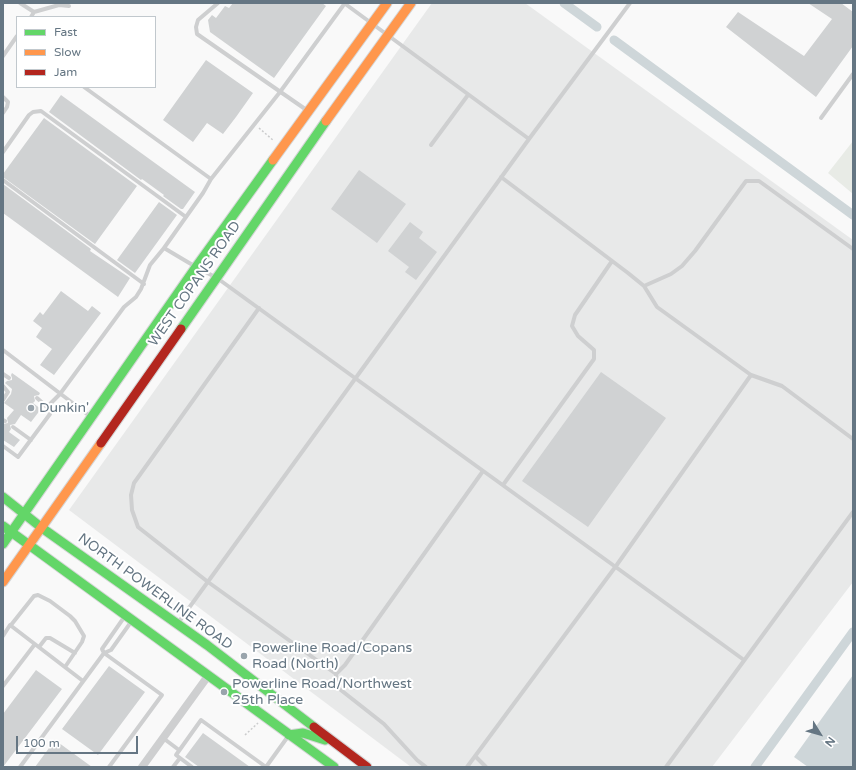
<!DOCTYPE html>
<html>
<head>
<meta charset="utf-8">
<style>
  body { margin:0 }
  #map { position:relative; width:856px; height:770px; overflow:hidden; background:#f9f9f9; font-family:"Varela Round",sans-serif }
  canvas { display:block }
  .frame { position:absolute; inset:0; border:4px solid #657683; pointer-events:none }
  .legend { position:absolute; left:16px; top:16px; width:140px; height:72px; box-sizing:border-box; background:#fff; border:1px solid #c1c8cd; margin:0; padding:5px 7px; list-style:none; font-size:12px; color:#657683 }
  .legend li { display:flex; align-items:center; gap:8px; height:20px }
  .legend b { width:20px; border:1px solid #c1c8cd }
  .north { position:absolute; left:800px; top:714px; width:40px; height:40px; -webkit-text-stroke:3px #fff; paint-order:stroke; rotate:127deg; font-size:11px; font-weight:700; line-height:16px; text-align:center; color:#657683 }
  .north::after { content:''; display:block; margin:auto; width:14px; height:18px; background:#657683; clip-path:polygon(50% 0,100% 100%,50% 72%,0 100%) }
  .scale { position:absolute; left:16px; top:736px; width:122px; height:18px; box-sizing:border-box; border:2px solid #657683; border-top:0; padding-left:5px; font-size:12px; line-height:14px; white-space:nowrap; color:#657683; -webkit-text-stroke:3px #fff; paint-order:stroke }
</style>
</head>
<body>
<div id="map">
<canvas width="856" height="770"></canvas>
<div class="frame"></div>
<ul class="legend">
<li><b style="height:5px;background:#63d668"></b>Fast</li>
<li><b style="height:5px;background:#ff974d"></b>Slow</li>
<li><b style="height:5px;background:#b3261e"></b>Jam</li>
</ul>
<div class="north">N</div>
<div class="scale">100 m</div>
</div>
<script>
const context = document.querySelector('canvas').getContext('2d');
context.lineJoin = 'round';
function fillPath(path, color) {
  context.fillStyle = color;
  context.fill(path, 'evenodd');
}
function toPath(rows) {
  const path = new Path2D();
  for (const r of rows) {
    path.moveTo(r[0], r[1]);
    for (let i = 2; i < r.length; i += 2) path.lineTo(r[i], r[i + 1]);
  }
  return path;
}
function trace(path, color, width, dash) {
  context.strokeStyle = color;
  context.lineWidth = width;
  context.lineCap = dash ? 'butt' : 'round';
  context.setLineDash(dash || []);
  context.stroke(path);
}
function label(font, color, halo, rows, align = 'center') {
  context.font = font + ' "Varela Round",sans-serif';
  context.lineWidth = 4;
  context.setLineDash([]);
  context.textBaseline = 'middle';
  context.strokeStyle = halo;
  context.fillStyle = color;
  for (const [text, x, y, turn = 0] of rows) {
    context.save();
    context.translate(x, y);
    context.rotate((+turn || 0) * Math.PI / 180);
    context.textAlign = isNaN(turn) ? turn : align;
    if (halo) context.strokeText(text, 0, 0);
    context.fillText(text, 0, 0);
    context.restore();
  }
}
const built = toPath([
  [432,3,525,3,853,240,853,582,712,767,411,767,69,510]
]);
const green = toPath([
  [853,141,853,194,828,173]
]);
const water = toPath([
  [853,675,853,767,808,767,794,757]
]);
const canal = toPath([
  [564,3,597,27],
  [614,40,853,215],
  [755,767,853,632]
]);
const building = toPath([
  [233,3,322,3,326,6,274,78,210,32,208,20,212,15,216,18,225,6,229,8],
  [808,3,841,3,853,12,853,46,816,97,726,27,738,12,804,56,832,19],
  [206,60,253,93,236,117,223,134,207,123,193,142,163,120],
  [61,95,195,192,183,209,181,209,163,196,164,195,142,179,141,180,49,112],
  [44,118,137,186,95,244,3,177,3,174],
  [359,170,406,204,377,243,331,209],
  [3,184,91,249,90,251,130,278,118,297,3,213],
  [159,202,177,215,135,273,117,260],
  [410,222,423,232,419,238,437,252,416,280,405,272,409,267,388,251],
  [61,291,88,311,92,306,101,313,54,375,40,365,52,349,36,337,42,328,33,321,40,312,43,315],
  [601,372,666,418,588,527,522,481],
  [12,373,40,393,39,395,34,396,35,401,33,403,41,409,31,422,21,415,15,424,10,425,11,429,9,432,20,440,14,447,3,440,3,424,8,423,7,418,14,410,4,403,11,394,12,389,5,383,7,381,12,380,12,378,11,375],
  [109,666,145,692,98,755,62,729],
  [36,670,62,689,3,767,3,714],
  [203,733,250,767,199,767,185,757],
  [55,740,92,767,35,767]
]);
const path = toPath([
  [259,128,274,141],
  [245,735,258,723]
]);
const lane = toPath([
  [20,3,34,12,31,17],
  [218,3,198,20,196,27,197,34,308,111],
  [344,3,529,139],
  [345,3,280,92,211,179,203,193,164,248,196,267,217,278,744,660],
  [34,12,59,5,69,6],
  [3,56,17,36],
  [84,87,211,179],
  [3,97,8,102,7,107,3,113],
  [821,118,853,74],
  [431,145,468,95],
  [3,152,29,115,33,112,41,111,186,217],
  [501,177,628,273,644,286,657,307,751,375,782,386,853,439],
  [3,180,144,284],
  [644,286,671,274,682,266,695,251,746,181,759,181,853,249],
  [259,308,134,483,131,495,132,510,138,527,208,582,336,674,337,687,384,724,417,760,426,767],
  [3,350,91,417],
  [3,374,9,378],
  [3,386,8,392,3,400],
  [37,398,47,407],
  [3,420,5,421],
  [13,427,31,440],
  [3,446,18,457,50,414,47,407,60,394,124,307,136,297,141,289,150,265,164,248],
  [503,485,594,359,594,350,578,336,572,326,575,315,612,261],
  [178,623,529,139,630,3],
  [11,625,34,596,38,595,50,601,70,616,75,621,84,636,82,642,65,667],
  [3,636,10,625,83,681],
  [39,647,46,638,50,638,75,653],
  [336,674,345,665,483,471],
  [3,686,35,644],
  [163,738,179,750],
  [475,756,486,767],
  [20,767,104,653,111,650,131,622],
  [109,767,162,695,104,653,102,649,125,616],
  [173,767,180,758],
  [192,767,176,755,201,720,266,767],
  [266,767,289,735],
  [467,767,616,566,751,375],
  [666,767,853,512]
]);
const street = toPath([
  [142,767,208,676]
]);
const fast = toPath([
  [181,329,326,121],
  [3,497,42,528,207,645,314,727],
  [3,526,334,767],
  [3,544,196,267,273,160],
  [289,735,303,733,325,740]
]);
const slow = toPath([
  [326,121,411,3],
  [273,160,387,3],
  [3,582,101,443]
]);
const jam = toPath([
  [101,443,181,329],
  [314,727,367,767]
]);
const markers = [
  [31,408,4,"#99a4ac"],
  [244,656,4,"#99a4ac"],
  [224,692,4,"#99a4ac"]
];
const streetNames = [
  ["WEST COPANS ROAD",195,284,-55],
  ["NORTH POWERLINE ROAD",155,592,36]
];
const poiNames = [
  ["Dunkin'",39,408],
  ["Powerline Road/Copans",252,648],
  ["Road (North)",252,664],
  ["Powerline Road/Northwest",232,684],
  ["25th Place",232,700]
];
fillPath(built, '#e8e9e9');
fillPath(green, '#e8ebe6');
fillPath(water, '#ced6d9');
trace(canal, '#ced6d9', 9);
fillPath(building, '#d0d2d3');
trace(fast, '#d5d6d7', 11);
trace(slow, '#d5d6d7', 11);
trace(jam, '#d5d6d7', 11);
trace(path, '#cbcccd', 1.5, [2, 2]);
trace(lane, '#cecfd0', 4);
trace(street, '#cecfd0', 8);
trace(fast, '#63d668', 9);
trace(slow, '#ff974d', 9);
trace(jam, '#b3261e', 9);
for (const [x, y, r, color] of markers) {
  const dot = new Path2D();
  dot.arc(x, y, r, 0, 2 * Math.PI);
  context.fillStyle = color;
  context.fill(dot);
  trace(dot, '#fff', 1.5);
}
label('14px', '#657683', '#fff', streetNames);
label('14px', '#657683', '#fff', poiNames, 'left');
</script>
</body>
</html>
